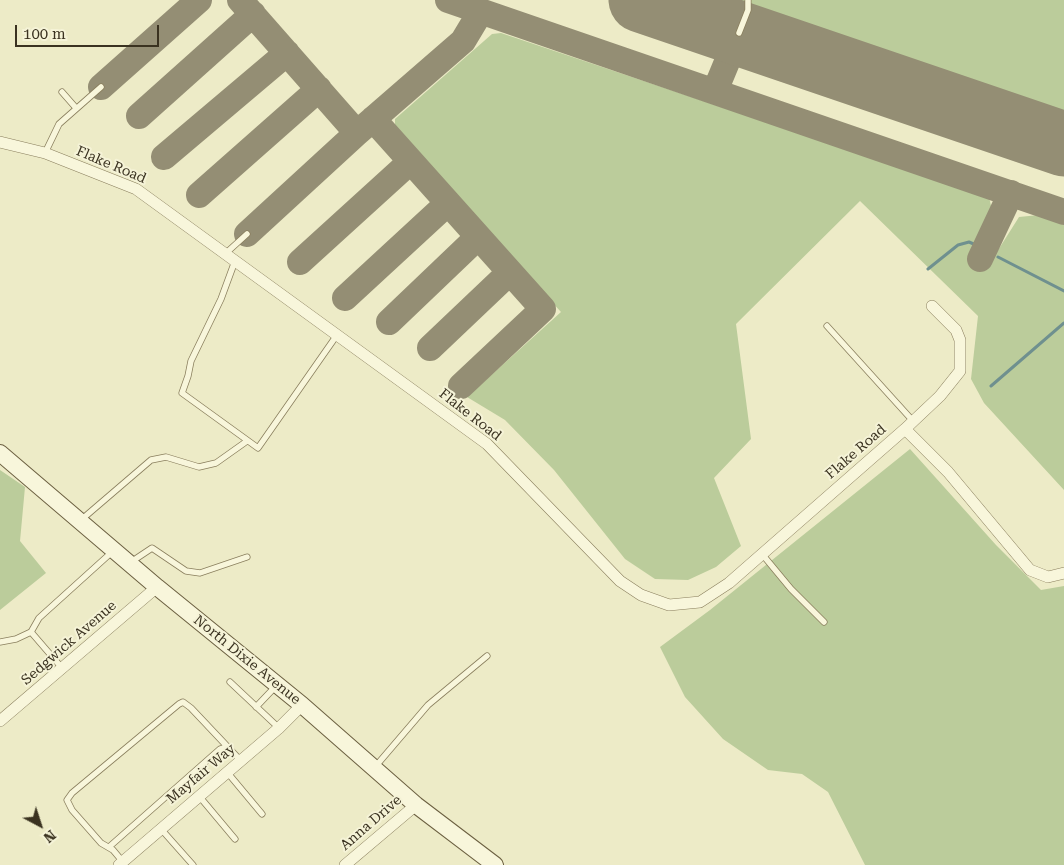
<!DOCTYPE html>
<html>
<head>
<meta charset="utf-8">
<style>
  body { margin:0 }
  #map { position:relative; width:1064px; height:865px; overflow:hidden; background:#edebc7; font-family:"Roboto Serif",serif }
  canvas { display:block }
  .north { position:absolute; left:15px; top:800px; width:50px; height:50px; -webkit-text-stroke:4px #f5f3d7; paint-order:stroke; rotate:140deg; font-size:14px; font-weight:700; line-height:20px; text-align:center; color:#3a3220 }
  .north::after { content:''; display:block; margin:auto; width:18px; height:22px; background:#3a3220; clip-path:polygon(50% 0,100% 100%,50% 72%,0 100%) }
  .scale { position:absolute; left:15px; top:25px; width:144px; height:22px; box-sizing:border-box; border:2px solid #3a3220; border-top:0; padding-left:6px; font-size:15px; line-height:18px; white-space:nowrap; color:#3a3220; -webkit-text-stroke:4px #f5f3d7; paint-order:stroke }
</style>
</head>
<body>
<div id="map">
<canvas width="1064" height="865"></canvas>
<div class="north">N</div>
<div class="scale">100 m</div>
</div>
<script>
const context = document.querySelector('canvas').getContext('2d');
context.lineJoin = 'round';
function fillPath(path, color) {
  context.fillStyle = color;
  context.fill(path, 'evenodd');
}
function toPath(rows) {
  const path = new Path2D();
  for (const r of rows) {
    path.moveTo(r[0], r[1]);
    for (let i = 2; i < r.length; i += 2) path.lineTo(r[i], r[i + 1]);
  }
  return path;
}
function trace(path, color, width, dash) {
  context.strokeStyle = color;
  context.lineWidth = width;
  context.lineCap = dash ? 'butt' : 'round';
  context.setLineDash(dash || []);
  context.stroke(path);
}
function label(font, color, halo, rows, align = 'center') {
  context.font = font + ' "Roboto Serif",serif';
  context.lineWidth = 4;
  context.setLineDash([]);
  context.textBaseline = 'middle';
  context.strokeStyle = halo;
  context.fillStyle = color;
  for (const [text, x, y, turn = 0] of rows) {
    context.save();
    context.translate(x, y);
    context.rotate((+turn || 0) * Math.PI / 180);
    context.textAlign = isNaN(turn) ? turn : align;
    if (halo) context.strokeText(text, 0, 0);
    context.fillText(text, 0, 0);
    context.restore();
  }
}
const green = toPath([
  [721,0,1064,0,1064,115],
  [501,33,989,197,994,219,973,258,988,266,1019,217,1039,215,1064,225,1064,490,984,403,971,379,978,316,860,201,736,324,751,439,714,478,741,546,716,567,688,580,655,579,625,559,554,470,505,420,467,397,561,312,395,129,395,119,492,34],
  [910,449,996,545,1041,590,1064,586,1064,865,865,865,828,792,802,774,768,770,723,739,685,697,660,647,710,610],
  [0,470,25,487,20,541,46,573,0,610]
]);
const stream = toPath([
  [998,257,1064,291],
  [928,269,958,245,969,242,976,245],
  [991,386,1064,323]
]);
const taxiway = toPath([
  [240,0,357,133],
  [448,0,1064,212],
  [101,87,199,0],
  [715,91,739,33],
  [139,116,253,14],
  [373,119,543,309,461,386],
  [164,157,287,53],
  [199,195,319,89],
  [247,234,357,133,463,41,481,11],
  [980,259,1011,193],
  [300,262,410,162],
  [345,298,448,203],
  [389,322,478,237],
  [430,348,510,272]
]);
const runway = toPath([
  [641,0,1064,144]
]);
const lane = toPath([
  [739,33,748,10,748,0],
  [62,92,76,108],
  [45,153,59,124,101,87],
  [225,254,247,234],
  [235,261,221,299,191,361,188,376,182,393,258,448,337,335],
  [827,326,913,421],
  [81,520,151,460,166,457,199,467,216,463,247,441],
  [762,554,791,589,824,622],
  [131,562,152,548,186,571,200,573,247,557],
  [0,642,16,639,31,632],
  [62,668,31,632,39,618,112,552],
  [230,682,279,728],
  [256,707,276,686],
  [375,767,428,705,487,656],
  [227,772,262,814],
  [199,796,235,839],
  [161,829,193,865],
  [109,847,220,749,226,747],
  [123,862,113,850,101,843,72,810,67,800,72,793,179,704,183,702,191,708,241,761]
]);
const street = toPath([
  [0,142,45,153,136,189,487,444,620,581,641,595,669,605,700,602,729,583,905,429,940,396,960,371,960,340,956,330,932,306],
  [905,429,948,472,1030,570,1048,577,1064,573],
  [0,721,157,587],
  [119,865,279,728,302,705],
  [345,865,416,805]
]);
const secondary = toPath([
  [0,453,157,587,302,705,416,805,495,865]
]);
const streetNames = [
  ["Flake Road",111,165,23],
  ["Flake Road",470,415,38],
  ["Flake Road",856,452,-41],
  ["Sedgwick Avenue",69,643,-41],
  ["North Dixie Avenue",247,660,39],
  ["Mayfair Way",201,774,-40],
  ["Anna Drive",371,823,-41]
];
fillPath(green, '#bbcc9b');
trace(stream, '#6f908f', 3);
trace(taxiway, '#948e74', 26);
trace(runway, '#948e74', 65);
trace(lane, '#897e5d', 7);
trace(street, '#897e5d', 12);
trace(secondary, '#6b5f40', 18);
trace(lane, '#f8f6db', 5.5);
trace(street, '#f8f6db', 11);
trace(secondary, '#f8f6db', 16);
label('14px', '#3a3220', '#f5f3d7', streetNames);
</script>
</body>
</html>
